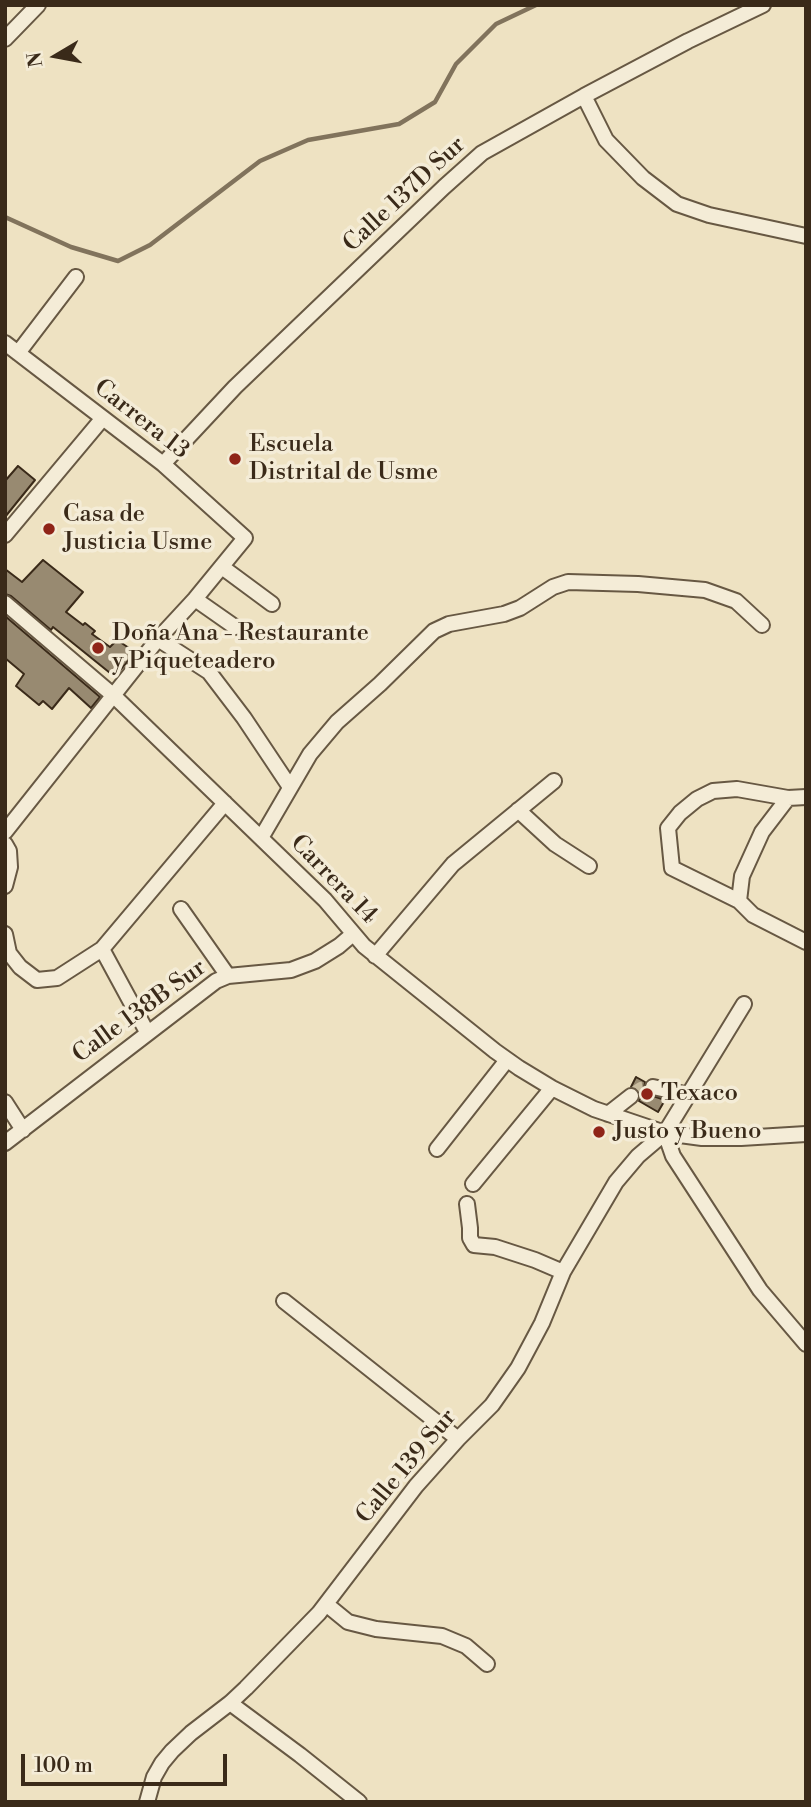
<!DOCTYPE html>
<html>
<head>
<meta charset="utf-8">
<style>
  body { margin:0 }
  #map { position:relative; width:811px; height:1807px; overflow:hidden; background:#eee2c2; font-family:"Libre Bodoni",serif }
  canvas { display:block }
  .frame { position:absolute; inset:0; border:7px solid #3a2a19; pointer-events:none }
  .north { position:absolute; left:21px; top:21px; width:70px; height:70px; -webkit-text-stroke:5px #f4ecd7; paint-order:stroke; rotate:260deg; font-size:19px; font-weight:700; line-height:28px; text-align:center; color:#3a2a19 }
  .north::after { content:''; display:block; margin:auto; width:24px; height:32px; background:#3a2a19; clip-path:polygon(50% 0,100% 100%,50% 72%,0 100%) }
  .scale { position:absolute; left:21px; top:1754px; width:206px; height:32px; box-sizing:border-box; border:4px solid #3a2a19; border-top:0; padding-left:9px; font-size:21px; line-height:24px; white-space:nowrap; color:#3a2a19; -webkit-text-stroke:5px #f4ecd7; paint-order:stroke }
</style>
</head>
<body>
<div id="map">
<canvas width="811" height="1807"></canvas>
<div class="frame"></div>
<div class="north">N</div>
<div class="scale">100 m</div>
</div>
<script>
const context = document.querySelector('canvas').getContext('2d');
context.lineJoin = 'round';
function toPath(rows) {
  const path = new Path2D();
  for (const r of rows) {
    path.moveTo(r[0], r[1]);
    for (let i = 2; i < r.length; i += 2) path.lineTo(r[i], r[i + 1]);
  }
  return path;
}
function trace(path, color, width, dash) {
  context.strokeStyle = color;
  context.lineWidth = width;
  context.lineCap = dash ? 'butt' : 'round';
  context.setLineDash(dash || []);
  context.stroke(path);
}
function fillPath(path, color) {
  context.fillStyle = color;
  context.fill(path, 'evenodd');
}
function label(font, color, halo, rows, align = 'center') {
  context.font = font + ' "Libre Bodoni",serif';
  context.lineWidth = 7;
  context.setLineDash([]);
  context.textBaseline = 'middle';
  context.strokeStyle = halo;
  context.fillStyle = color;
  for (const [text, x, y, turn = 0] of rows) {
    context.save();
    context.translate(x, y);
    context.rotate((+turn || 0) * Math.PI / 180);
    context.textAlign = isNaN(turn) ? turn : align;
    if (halo) context.strokeText(text, 0, 0);
    context.fillText(text, 0, 0);
    context.restore();
  }
}
const stream = toPath([
  [5,217,71,247,118,261,150,245,260,161,308,140,399,124,435,102,456,64,496,24,536,5]
]);
const building = toPath([
  [18,466,35,480,5,517,5,481,18,466],
  [43,560,83,592,66,612,83,625,85,623,95,631,92,634,110,647,117,640,135,652,115,677,53,627,51,630,11,596,5,594,5,569,22,582,43,560],
  [5,616,100,697,91,708,69,688,52,709,43,701,39,705,16,686,24,674,5,658,5,616],
  [636,1077,645,1082,644,1089,647,1094,665,1100,658,1112,639,1101,641,1095,639,1091,631,1087,636,1077]
]);
const minorTunnel = toPath([
  [631,1096,641,1089,653,1087]
]);
const minor = toPath([
  [5,39,38,5],
  [584,96,606,140,643,178,677,204,709,215,806,236],
  [5,343,163,464,245,538,195,599,158,639,5,832],
  [18,353,76,277],
  [163,464,235,387,444,187,482,153,584,96,688,41,763,5],
  [5,535,103,418],
  [222,567,272,604],
  [195,599,235,627],
  [5,603,114,696,325,900,364,946,495,1051,519,1068,552,1088,594,1109,665,1133,702,1138,741,1138,806,1134],
  [158,639,209,672,244,718,290,787],
  [806,797,788,798,762,832,742,876,739,901,753,915,806,942],
  [518,810,555,844,589,866],
  [261,838,310,754,337,722,380,684,434,631,449,624,504,614,520,608,553,587,568,582,638,584,705,590,736,601,762,625],
  [5,844,9,851,10,867,5,886],
  [739,901,672,868,668,828,680,813,697,799,713,791,737,789,788,798],
  [181,909,228,976],
  [5,934,9,953,20,967,37,980,57,978,102,949,225,803],
  [102,949,147,1032],
  [375,956,453,864,554,781],
  [653,1087,689,1095],
  [5,1102,23,1130],
  [608,1114,631,1096],
  [665,1133,673,1156,760,1290,806,1344],
  [5,1143,216,981,228,976,291,970,315,961,339,946,353,934],
  [437,1149,507,1060],
  [473,1184,552,1088],
  [467,1204,470,1228,470,1238,474,1245,495,1247,535,1260,563,1272],
  [284,1301,458,1439],
  [326,1604,348,1622,376,1629,442,1636,466,1646,487,1664],
  [230,1703,300,1755,359,1802],
  [147,1802,154,1777,162,1763,172,1751,191,1733,230,1703,246,1688,319,1613,416,1486,458,1439,492,1405,518,1368,542,1323,563,1272,616,1182,638,1156,665,1133,744,1004]
]);
const markers = [
  [235,459,7,"#8f2418"],
  [49,529,7,"#8f2418"],
  [98,648,7,"#8f2418"],
  [647,1094,7,"#8f2418"],
  [599,1132,7,"#8f2418"]
];
const streetNames = [
  ["Calle 137D Sur",405,195,-43],
  ["Carrera 13",141,420,38],
  ["Carrera 14",333,880,46],
  ["Calle 138B Sur",140,1012,-36],
  ["Calle 139 Sur",407,1467,-50]
];
const poiNames = [
  ["Escuela",249,445],
  ["Distrital de Usme",249,473],
  ["Casa de",63,515],
  ["Justicia Usme",63,543],
  ["Doña Ana - Restaurante",112,634],
  ["y Piqueteadero",112,662],
  ["Texaco",661,1094],
  ["Justo y Bueno",613,1132]
];
trace(stream, '#81735c', 4.5);
fillPath(building, '#988a71');
trace(building, '#3a2a19', 2);
trace(minorTunnel, '#cabda0', 14, [14, 7]);
trace(minor, '#675843', 18);
trace(minor, '#f4ecd7', 14);
for (const [x, y, r, color] of markers) {
  const dot = new Path2D();
  dot.arc(x, y, r, 0, 2 * Math.PI);
  context.fillStyle = color;
  context.fill(dot);
  trace(dot, '#f4ecd7', 2.5);
}
label('24px', '#3a2a19', '#f4ecd7', streetNames);
label('24px', '#3a2a19', '#f4ecd7', poiNames, 'left');
</script>
</body>
</html>
